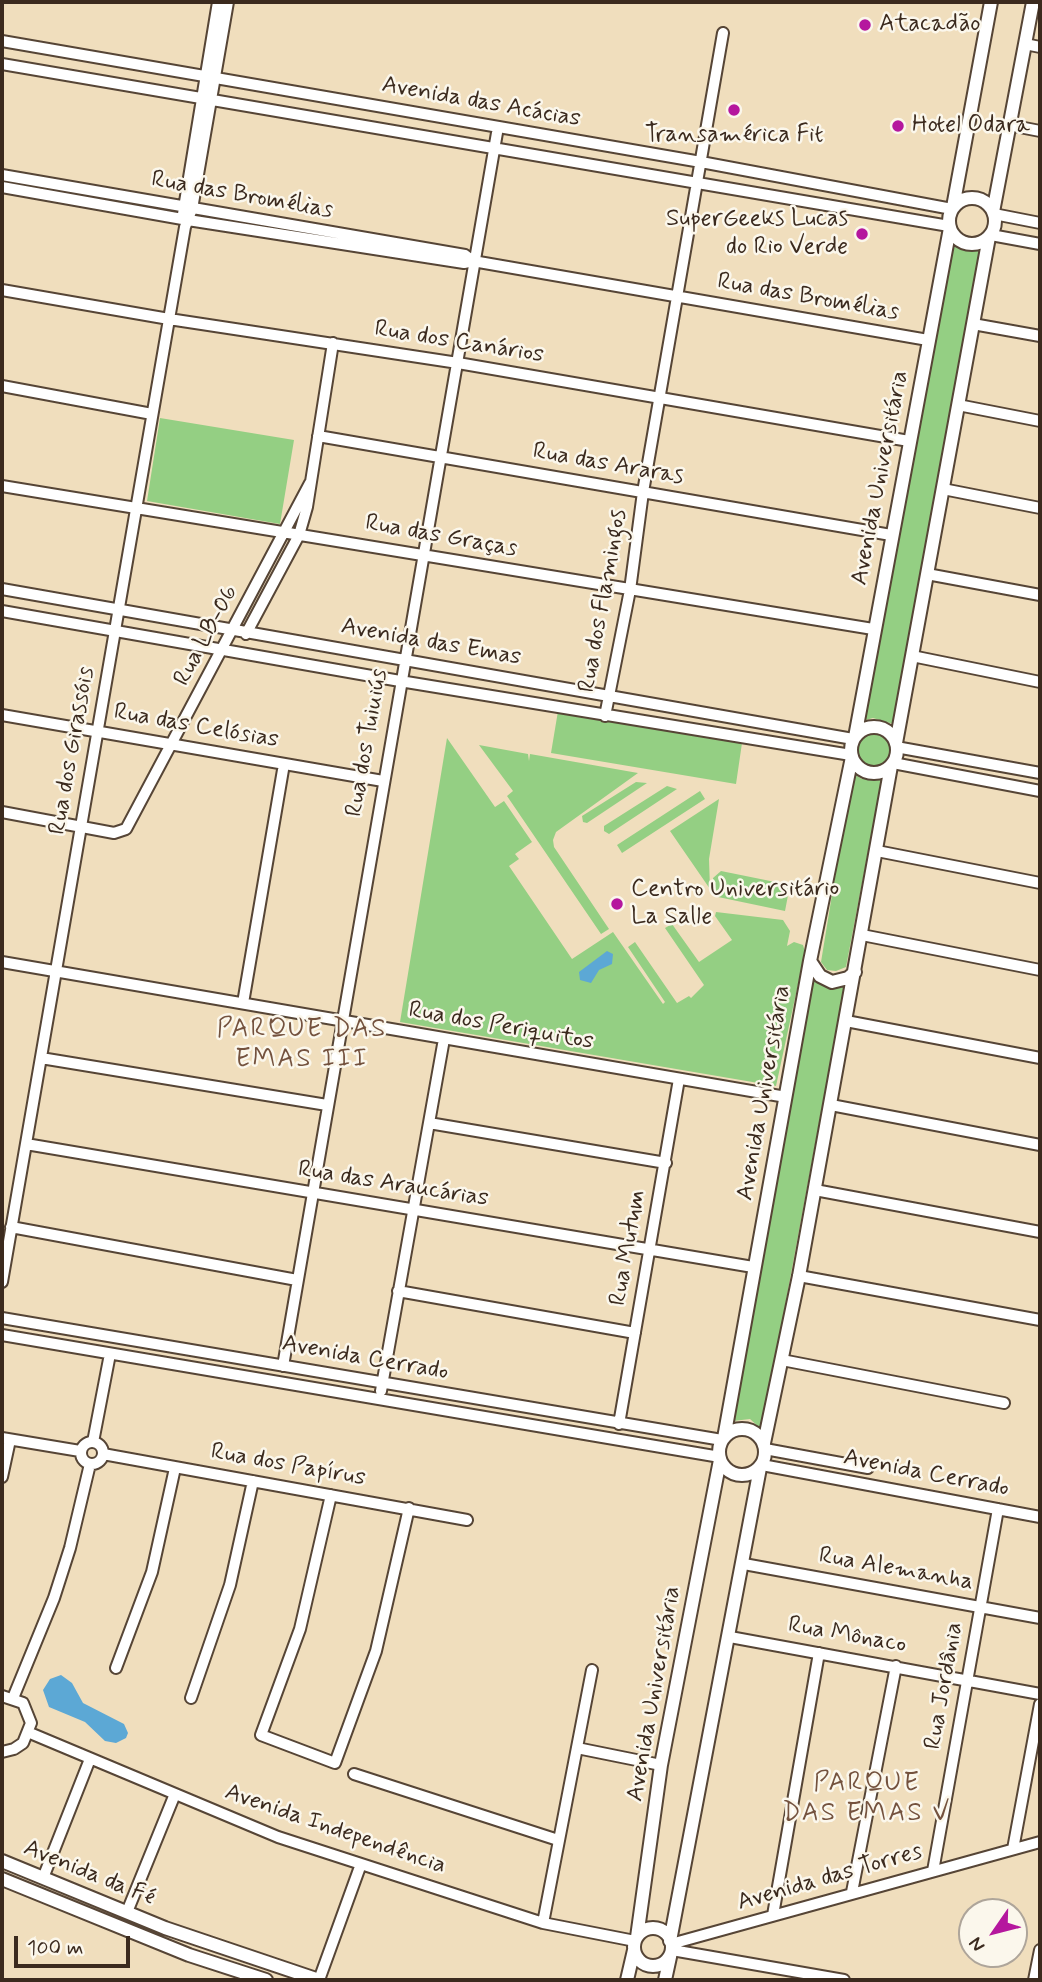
<!DOCTYPE html>
<html>
<head>
<meta charset="utf-8">
<style>
  body { margin:0 }
  #map { position:relative; width:1042px; height:1982px; overflow:hidden; background:#f0debd; font-family:Mynerve,sans-serif }
  canvas { display:block }
  .frame { position:absolute; inset:0; border:4px solid #3b2a1e; pointer-events:none }
  .north { position:absolute; left:958px; top:1898px; width:70px; height:70px; box-sizing:border-box; background:#fbf7ec; border:2px solid #aea59a; border-radius:50%; rotate:235deg; font-size:19px; font-weight:700; line-height:28px; text-align:center; color:#3b2a1e }
  .north::after { content:''; display:block; margin:auto; width:24px; height:32px; background:#b5179e; clip-path:polygon(50% 0,100% 100%,50% 72%,0 100%) }
  .scale { position:absolute; left:14px; top:1936px; width:116px; height:32px; box-sizing:border-box; border:4px solid #3b2a1e; border-top:0; padding-left:9px; font-size:21px; line-height:24px; white-space:nowrap; color:#3b2a1e; -webkit-text-stroke:5px #fbf7ec; paint-order:stroke }
</style>
</head>
<body>
<div id="map">
<canvas width="1042" height="1982"></canvas>
<div class="frame"></div>
<div class="north">N</div>
<div class="scale">100 m</div>
</div>
<script>
const context = document.querySelector('canvas').getContext('2d');
context.lineJoin = 'round';
function fillPath(path, color) {
  context.fillStyle = color;
  context.fill(path, 'evenodd');
}
function toPath(rows) {
  const path = new Path2D();
  for (const r of rows) {
    if (r.length === 3) {
      path.moveTo(r[0] + r[2], r[1]);
      path.arc(r[0], r[1], r[2], 0, 2 * Math.PI);
      continue;
    }
    path.moveTo(r[0], r[1]);
    for (let i = 2; i < r.length; i += 2) path.lineTo(r[i], r[i + 1]);
  }
  return path;
}
function trace(path, color, width, dash) {
  context.strokeStyle = color;
  context.lineWidth = width;
  context.lineCap = dash ? 'butt' : 'round';
  context.setLineDash(dash || []);
  context.stroke(path);
}
function label(font, color, halo, rows, align = 'center') {
  context.font = font + ' Mynerve,sans-serif';
  context.lineWidth = 5;
  context.setLineDash([]);
  context.textBaseline = 'middle';
  context.strokeStyle = halo;
  context.fillStyle = color;
  for (const [text, x, y, turn = 0] of rows) {
    context.save();
    context.translate(x, y);
    context.rotate((+turn || 0) * Math.PI / 180);
    context.textAlign = isNaN(turn) ? turn : align;
    if (halo) context.strokeText(text, 0, 0);
    context.fillText(text, 0, 0);
    context.restore();
  }
}
const green = toPath([
  [951,241,965,248,983,246,893,724,873,718,862,721],
  [160,418,294,440,280,524,147,501],
  [558,711,742,743,736,784,551,753],
  [874,750,16],
  [447,738,495,807,504,801,532,842,515,854,519,859,509,866,572,959,613,932,663,1004,665,1002,628,947,635,942,677,1003,689,996,691,998,704,985,665,928,672,924,699,962,732,940,715,916,716,912,783,920,790,931,787,946,794,942,803,945,805,952,776,1086,400,1022],
  [479,745,528,754,529,761,530,754,638,773,556,832,553,840,554,847,609,929,601,934,507,796,513,791],
  [852,773,862,779,882,778,846,967,836,971,827,970,821,962],
  [636,782,647,783,587,823,583,822,582,816],
  [667,786,677,789,609,834,604,831,604,826],
  [700,791,705,799,622,853,617,845],
  [719,799,709,859,710,889,670,831],
  [721,871,790,885,785,911,718,897,713,890,713,878],
  [814,974,845,983,762,1430,750,1419,733,1421]
]);
const water = toPath([
  [607,951,613,954,612,964,599,970,591,983,580,980,579,972],
  [61,1675,72,1683,83,1703,124,1724,128,1733,126,1738,116,1743,105,1741,85,1722,49,1707,43,1690,50,1679]
]);
const minor = toPath([
  [2,41,701,162,952,209],
  [1025,44,1040,47],
  [2,64,949,226],
  [1009,125,1040,131],
  [2,175,465,255,473,261],
  [2,187,188,220,464,263,473,261,928,340],
  [183,214,218,2],
  [994,214,1040,223],
  [991,235,1040,244],
  [2,290,169,319,458,363,909,441],
  [973,324,1040,336],
  [2,386,152,414],
  [958,405,1040,421],
  [318,436,891,535],
  [2,486,873,629],
  [943,489,1040,508],
  [927,574,1040,595],
  [2,589,853,739],
  [2,611,400,681,851,755],
  [246,634,299,535,307,507,333,343],
  [912,656,1040,682],
  [2,715,383,781],
  [605,716,630,590,643,492,723,33],
  [896,747,1040,773],
  [893,763,1040,791],
  [2,812,114,833,126,829,310,483],
  [877,851,1040,883],
  [862,935,1040,970],
  [2,962,786,1097],
  [243,1003,284,764],
  [846,1021,1040,1058],
  [41,1058,327,1105],
  [831,1105,1040,1145],
  [429,1123,666,1163],
  [26,1144,753,1267],
  [815,1190,1040,1232],
  [11,1227,297,1280],
  [799,1276,1040,1320],
  [2,1282,185,227,192,209,228,2],
  [398,1291,635,1333],
  [2,1318,722,1440],
  [2,1335,720,1457],
  [782,1360,1004,1403],
  [283,1366,498,127],
  [381,1391,444,1039],
  [619,1424,679,1079],
  [2,1438,80,1451],
  [92,1453,11],
  [93,1442,110,1354],
  [765,1449,868,1468],
  [103,1454,467,1520],
  [762,1465,1040,1517],
  [2,1477,10,1440],
  [331,1495,300,1629,261,1735,335,1763,376,1651,409,1508],
  [744,1564,1040,1618],
  [730,1637,1040,1694],
  [116,1668,152,1572,175,1468],
  [2,1696,23,1703,31,1723,23,1743,14,1749,2,1752],
  [13,1698,54,1598,70,1548,90,1464],
  [191,1698,230,1585,253,1481],
  [30,1733,278,1837,543,1923,635,1941],
  [577,1748,661,1765],
  [354,1774,558,1840],
  [1013,1849,1040,1704],
  [933,1871,998,1509],
  [43,1878,90,1759],
  [852,1892,896,1666],
  [127,1912,175,1794],
  [773,1915,819,1653],
  [543,1923,592,1670],
  [671,1944,1040,1842],
  [672,1950,844,1980],
  [319,1980,361,1864],
  [1034,1980,1040,1950]
]);
const major = toPath([
  [972,221,23],
  [953,207,991,2],
  [993,212,1033,2],
  [874,750,23],
  [855,737,950,228],
  [896,743,989,237],
  [810,961,820,976,832,982,848,978,855,972],
  [742,1452,23],
  [724,1438,810,961,852,757],
  [764,1443,799,1276,891,766],
  [2,1861,165,1928,319,1980],
  [2,1879,189,1955,266,1980],
  [653,1947,19],
  [637,1937,661,1765,720,1460],
  [670,1941,760,1468],
  [627,1980,634,1950],
  [665,1980,670,1957]
]);
const markers = [
  [865,25,7,"#b5179e"],
  [734,110,7,"#b5179e"],
  [898,126,7,"#b5179e"],
  [862,234,7,"#b5179e"],
  [617,904,7,"#b5179e"]
];
const poiNames = [
  ["Atacadão",879,25],
  ["Hotel Odara",912,126],
  ["Transamérica Fit",734,136,"center"],
  ["SuperGeeks Lucas",848,220,"right"],
  ["do Rio Verde",848,248,"right"],
  ["Centro Universitário",631,890],
  ["La Salle",631,918]
];
const streetNames = [
  ["Avenida das Acácias",481,103,10],
  ["Rua das Bromélias",242,196,10],
  ["Rua das Bromélias",808,298,10],
  ["Rua dos Canários",459,343,9],
  ["Rua das Araras",608,465,10],
  ["Avenida Universitária",881,478,-79],
  ["Rua das Graças",441,537,10],
  ["Rua dos Flamingos",604,601,-80],
  ["Rua LB-06",207,636,-62],
  ["Avenida das Emas",431,643,10],
  ["Rua das Celósias",196,727,10],
  ["Rua dos Tuiuiús",368,743,-80],
  ["Rua dos Girassóis",73,751,-80],
  ["Rua dos Periquitos",501,1027,10],
  ["Avenida Universitária",765,1093,-80],
  ["Rua das Araucárias",393,1185,9],
  ["Rua Mutum",629,1248,-80],
  ["Avenida Cerrado",365,1359,10],
  ["Rua dos Papírus",288,1466,10],
  ["Avenida Cerrado",926,1474,11],
  ["Rua Alemanha",896,1570,10],
  ["Rua Mônaco",847,1636,10],
  ["Rua Jordânia",945,1686,-80],
  ["Avenida Universitária",655,1694,-80],
  ["Avenida Independência",335,1830,19],
  ["Avenida da Fé",89,1874,22],
  ["Avenida das Torres",830,1878,-16]
];
const neighbourhoodNames = [
  ["PARQUE DAS",302,1031],
  ["EMAS III",302,1061],
  ["PARQUE",867,1785],
  ["DAS EMAS V",867,1815]
];
fillPath(green, '#94cf83');
fillPath(water, '#5ca8d5');
trace(minor, '#564536', 14);
trace(major, '#564536', 16);
trace(minor, '#fff', 10);
trace(major, '#fff', 12);
for (const [x, y, r, color] of markers) {
  const dot = new Path2D();
  dot.arc(x, y, r, 0, 2 * Math.PI);
  context.fillStyle = color;
  context.fill(dot);
  trace(dot, '#fbf7ec', 2.5);
}
label('24px', '#3b2a1e', '#fbf7ec', poiNames, 'left');
label('24px', '#3b2a1e', '#fbf7ec', streetNames);
context.letterSpacing = '2px';
label('26px', '#74523e', '#fbf7ec', neighbourhoodNames);
context.letterSpacing = '0px';
</script>
</body>
</html>
